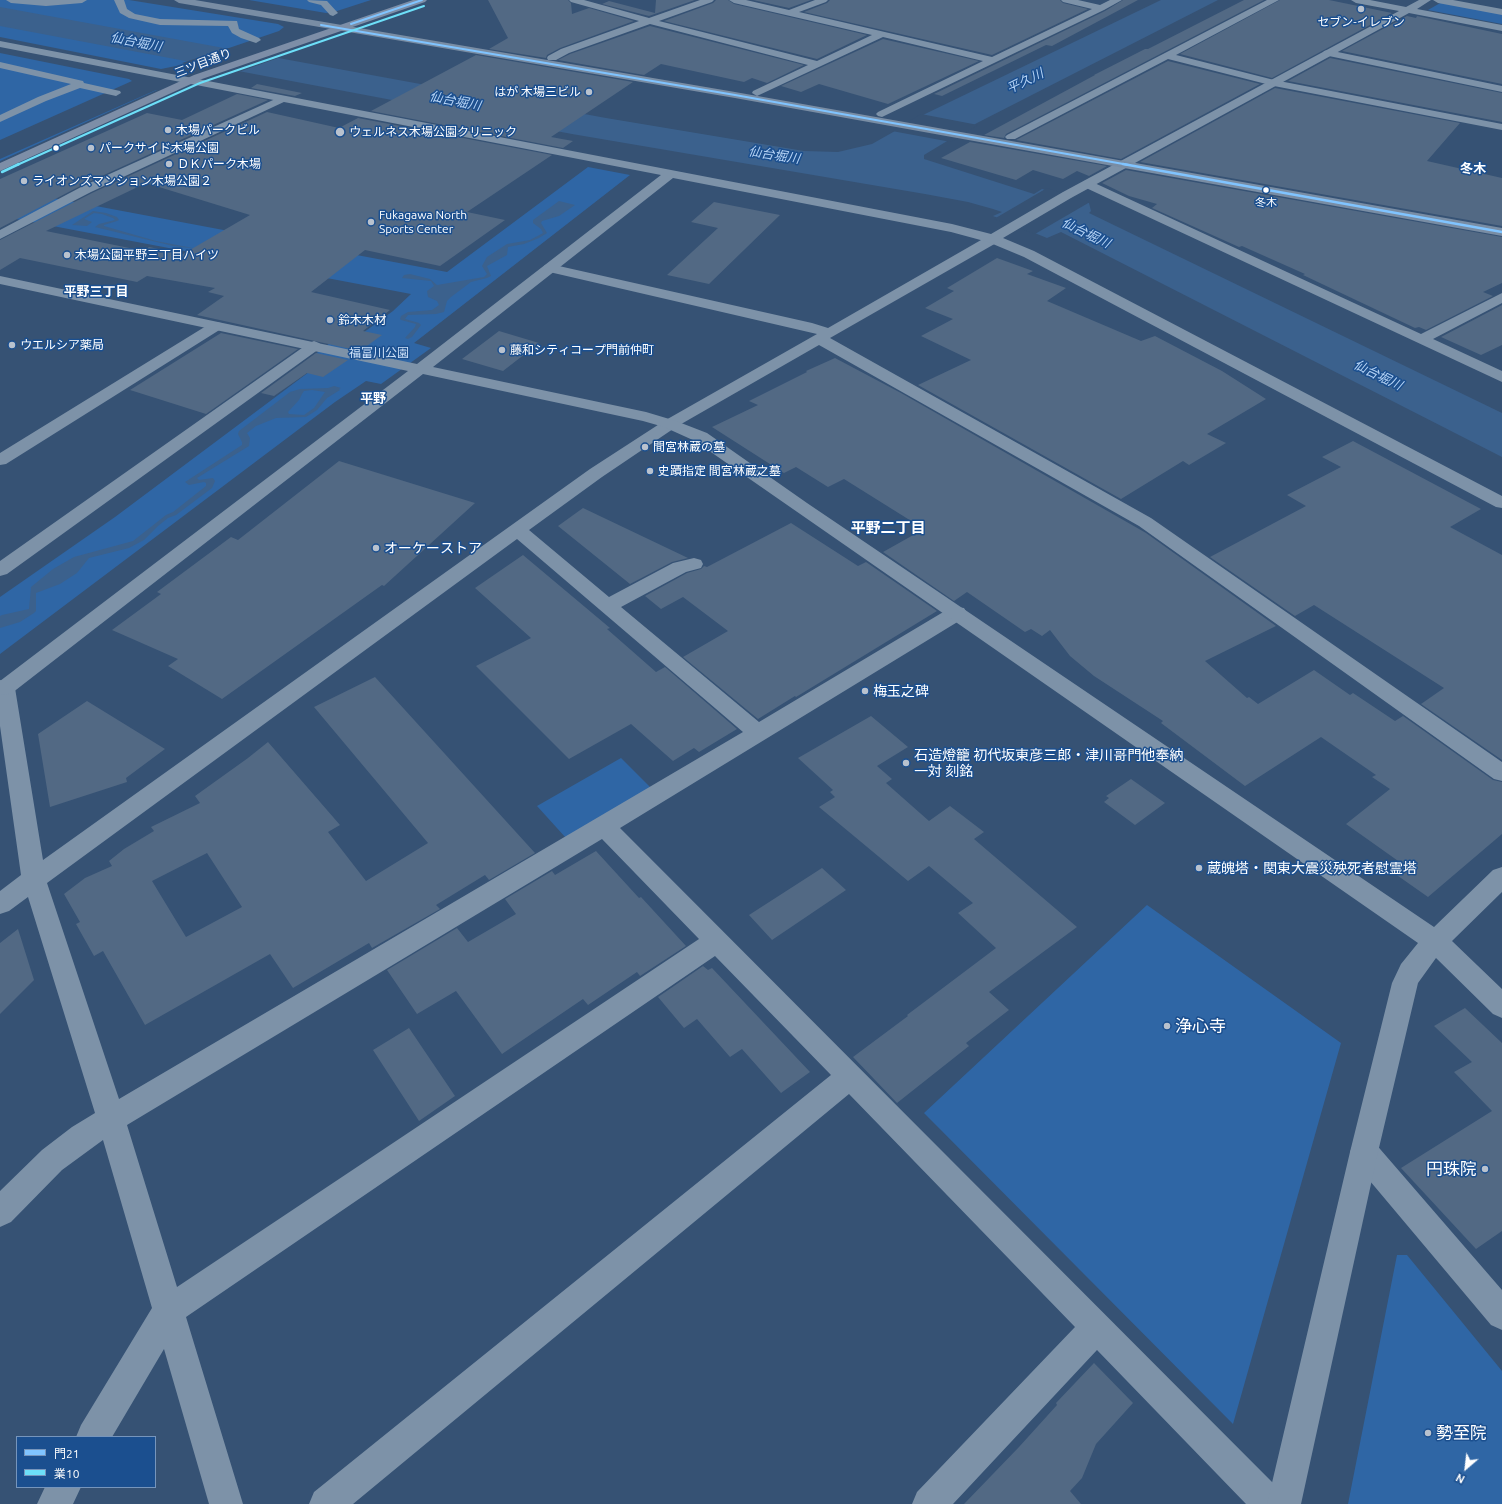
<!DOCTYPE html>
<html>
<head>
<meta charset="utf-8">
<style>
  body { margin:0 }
  #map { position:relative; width:1502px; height:1504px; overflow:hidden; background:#365274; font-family:Ubuntu,"Noto Sans JP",sans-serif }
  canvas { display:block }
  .legend { position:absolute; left:16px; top:1436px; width:140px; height:52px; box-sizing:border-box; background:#1b4f8f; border:1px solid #7695bc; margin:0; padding:5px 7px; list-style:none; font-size:12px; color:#fff }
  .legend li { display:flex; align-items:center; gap:8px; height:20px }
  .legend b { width:20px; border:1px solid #7695bc }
  .north { position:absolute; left:1446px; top:1448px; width:40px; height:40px; -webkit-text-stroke:3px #1b4f8f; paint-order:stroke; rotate:208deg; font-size:11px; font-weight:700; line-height:16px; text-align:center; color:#fff }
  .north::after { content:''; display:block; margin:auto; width:14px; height:18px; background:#fff; clip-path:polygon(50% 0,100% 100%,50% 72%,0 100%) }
</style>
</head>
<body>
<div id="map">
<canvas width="1502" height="1504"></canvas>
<ul class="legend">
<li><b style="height:5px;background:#80c4ff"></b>門21</li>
<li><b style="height:5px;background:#6ddff8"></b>業10</li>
</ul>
<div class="north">N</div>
</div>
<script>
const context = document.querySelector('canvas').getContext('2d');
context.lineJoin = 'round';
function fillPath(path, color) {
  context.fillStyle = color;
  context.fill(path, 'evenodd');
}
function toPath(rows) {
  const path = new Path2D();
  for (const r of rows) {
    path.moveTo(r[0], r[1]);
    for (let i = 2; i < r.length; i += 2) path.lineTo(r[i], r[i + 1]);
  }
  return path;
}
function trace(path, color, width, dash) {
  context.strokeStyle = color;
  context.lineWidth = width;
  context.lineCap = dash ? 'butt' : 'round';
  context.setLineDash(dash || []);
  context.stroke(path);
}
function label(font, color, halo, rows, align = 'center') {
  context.font = font + ' Ubuntu,"Noto Sans JP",sans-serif';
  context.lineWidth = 3;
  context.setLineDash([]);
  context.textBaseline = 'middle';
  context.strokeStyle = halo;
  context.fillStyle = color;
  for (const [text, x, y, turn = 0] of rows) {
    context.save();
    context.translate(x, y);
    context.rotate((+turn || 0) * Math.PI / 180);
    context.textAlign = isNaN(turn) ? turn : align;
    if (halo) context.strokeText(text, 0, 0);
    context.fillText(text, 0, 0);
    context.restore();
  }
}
const green = toPath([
  [0,0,129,0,278,24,284,27,279,31,176,66,161,69,0,37],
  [249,0,371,0,337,11,326,13],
  [1442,2,1502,13,1502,24,1428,10],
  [0,53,129,79,132,81,0,140],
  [156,90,157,90,0,161,0,159],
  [588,167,630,175,414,343,431,348,381,384,366,381,335,402,0,654,0,597,115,517,313,369,301,365,334,340,356,338,393,311,411,294,0,216,0,188,447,272],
  [621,758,651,788,566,838,537,806],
  [1147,905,1341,1043,1233,1424,924,1113],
  [1397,1255,1407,1255,1502,1371,1502,1504,1348,1504]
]);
const water = toPath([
  [1161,0,1218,0,977,123,924,155,924,159,1034,194,1042,189,1089,203,1091,211,1089,213,1502,413,1502,457,1061,232,1047,238,993,216,1002,212,993,209,968,202,925,194,572,134,0,26,0,7,606,118,804,151,838,152,872,144,925,114],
  [559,201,575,205,559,216,542,221,541,223,547,233,539,238,524,244,508,247,507,255,487,266,491,276,487,278,471,282,451,297,447,301,444,312,436,314,408,315,405,319,419,323,421,325,412,337,408,339,405,338,415,327,416,324,401,320,400,319,401,316,408,312,432,310,439,305,437,301,428,297,427,291,434,286,431,281,402,278,404,275,410,274,430,279,437,285,484,277,487,274,482,266,487,257,507,244,530,240,543,233,541,229,533,223,533,220],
  [93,211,106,213,117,217,119,220,117,221,104,225,104,226,156,241,198,249,173,246,95,227,99,224,115,220,113,218,102,214,94,213,84,219,92,222,87,226,72,225],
  [334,386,341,388,339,389,340,390,327,398,317,410,306,417,276,418,256,426,247,433,250,438,249,446,197,478,199,480,213,478,215,481,212,488,176,515,168,518,158,526,144,540,129,548,89,558,77,573,60,584,36,593,36,611,34,613,20,622,0,628,0,616,2,615,29,609,31,587,53,569,74,557,133,541,166,515,173,512,206,486,206,483,204,482,189,485,185,482,242,445,242,442,238,434,239,431,290,392,300,389,328,388],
  [312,390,325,392,314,408,304,415,289,414,288,412,299,400,302,394,304,391]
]);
const pier = toPath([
  [227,48,281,57,236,73,182,63],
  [921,114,978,125,951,142,892,131],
  [1047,188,1090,202,1035,234,994,219]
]);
const building = toPath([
  [488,0,568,0,571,3,572,14,589,8,634,21,560,48,547,55,546,58,489,49,508,38],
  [656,0,695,0,649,16,602,4,609,1,655,13],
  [716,0,728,0,734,4,867,35,817,59,664,21,713,3],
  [753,0,811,0,789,8],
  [830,0,1060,0,1063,3,1088,9,992,55,804,12,827,3],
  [1123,0,1138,0,1052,46,1046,45,942,96,934,94,1105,11],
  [1244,0,1264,0,1006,134,1004,138,984,135,1095,75,1094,75,1145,49,1148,49],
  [1280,0,1329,0,1392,13,1272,78,1180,54],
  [1407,16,1416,18,1417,16,1502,34,1502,84,1342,51],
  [650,26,804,65,767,83,752,78,744,82,661,64,644,75,558,60,570,54],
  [883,39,979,61,888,104,819,84,801,92,781,86],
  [476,55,633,82,551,137,573,141,563,148,371,111],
  [1330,58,1502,93,1502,122,1288,81],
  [1168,61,1260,84,1121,159,1016,140],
  [257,84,302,93,295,96,251,88],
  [1275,88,1460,123,1427,161,1502,178,1502,226,1140,162],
  [237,94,268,100,82,185,0,228,0,179,147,113,182,120],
  [267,112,339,128,358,118,552,155,467,212,505,220,440,266,365,250,311,292,390,310,363,331,382,335,360,351,197,315,224,296,208,292,215,288,147,276,137,282,20,258,0,270,0,240,92,193],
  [146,183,250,215,183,254,149,247,144,251,46,231],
  [970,142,1107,166,1089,176,1077,171,1063,179,1033,170,1016,180,941,158],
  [1126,170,1502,237,1502,283,1483,292,1493,296,1426,330,1419,327,1415,328,1303,275,1305,274,1242,246,1239,247,1152,208,1157,204,1129,196,1102,183],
  [714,202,780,215,709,284,667,275,718,228,691,222],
  [997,258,1033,271,1027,274,1066,288,1047,301,1141,341,1155,336,1222,371,1266,399,1207,434,1226,443,1189,465,1183,461,1121,499,918,385,971,360,921,336,953,319,925,308,954,291,947,288],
  [1502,305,1502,345,1481,355,1441,337],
  [499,331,539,343,503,371,462,359],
  [221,333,298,349,206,414,130,390],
  [316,353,348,360,323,377,307,373,274,396,261,393],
  [835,358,901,393,1146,533,1276,626,1205,661,1247,698,1249,697,1258,704,1314,670,1350,695,1353,693,1395,721,1403,716,1493,780,1502,782,1502,834,1428,897,1391,871,1401,863,1346,824,1390,789,1372,777,1376,775,1321,737,1245,786,1161,723,1163,721,1094,676,1070,656,1050,630,1042,636,1031,629,1025,632,967,592,954,601,883,552,924,529,844,479,828,487,796,467,784,473,712,427,758,405,749,401,807,372,806,371],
  [1353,441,1481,509,1450,527,1502,555,1502,760,1421,704,1444,688,1314,605,1295,616,1210,557,1306,506,1287,495,1341,467,1322,457],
  [339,461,475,503,384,586,382,585,222,699,168,666,178,659,112,630,161,594,157,592,231,537,238,540],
  [583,508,688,558,672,562,630,584,558,526],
  [791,523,858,566,866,562,937,611,796,697,795,696,758,719,683,657,728,631,683,597,661,609,645,596,687,573,701,569,704,566,707,567],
  [523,555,610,628,607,629,656,672,665,667,737,729,699,752,694,748,673,761,631,724,569,759,476,666,531,638,475,588],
  [375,677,535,853,489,880,485,875,436,905,440,909,372,948,369,943,293,988,270,954,145,1025,103,951,94,956,76,924,80,922,64,894,85,878,112,866,109,861,124,849,154,831,151,827,200,803,195,796,248,758,268,742,340,825,328,832,366,881,428,843,314,707],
  [207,853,242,907,186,937,152,881],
  [87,701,165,749,126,778,127,782,50,807,38,734],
  [871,716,908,747,877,766,892,779,886,783,929,821,950,806,984,832,974,839,1077,927,989,992,1009,1010,966,1043,969,1046,897,1103,853,1057,908,1016,907,1015,996,948,958,913,973,903,929,866,908,881,819,807,835,797,830,792,833,790,798,758],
  [1131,779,1165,803,1135,825,1104,802,1109,798,1106,796],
  [596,851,639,898,641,897,686,946,640,976,637,972,588,1005,583,999,502,1054,456,991,417,1014,387,970,457,928,468,942,516,914,505,899,552,871,555,875],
  [822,868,846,890,772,940,749,915],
  [18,929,34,980,0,1014,0,943],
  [703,966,708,970,712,968,810,1072,781,1093,742,1049,730,1057,697,1019,684,1028,658,997],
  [1465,1008,1502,1043,1502,1231,1476,1249,1401,1168,1492,1111,1454,1072,1472,1062,1434,1026],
  [409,1028,455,1096,419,1121,373,1050],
  [1094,1363,1133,1403,1096,1444,1082,1478,1070,1491,1081,1504,964,1504,1019,1447,1057,1405,1056,1403]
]);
const pedestrian = toPath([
  [6,0,87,0,82,3,46,6,11,3,6,0],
  [114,0,124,0,127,9,135,14,160,19,237,21,239,29,259,38,261,40,256,43,241,38,232,33,228,26,160,25,129,18,120,13,114,0],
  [307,0,327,1,338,13,333,16,330,15,321,5,309,2,307,0],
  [0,62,83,81,84,83,120,91,121,93,116,96,80,88,46,101,0,122,0,115,38,97,71,84,0,68,0,62]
]);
const minor = toPath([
  [569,0,584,0,649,18,700,0,714,0,712,2,659,21,817,61,872,35,734,3,729,0,746,0,789,10,815,0,828,0,826,2,799,12,992,57,1092,9,1063,2,1061,0,1078,0,1100,5,1110,0,1122,0,1104,10,882,117,878,116,876,114,878,112,983,61,883,37,757,96,752,93,753,91,808,65,650,24,569,53,556,60,548,60,547,58,548,56,561,49,639,21,571,2,569,0],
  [1267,0,1279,0,1176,55,1274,80,1502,124,1502,130,1274,86,1168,59,1015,139,1007,139,1005,137,1007,135,1267,0],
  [1328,50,1502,86,1502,92,1324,55,1323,53,1324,51,1328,50],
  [282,96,287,99,286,101,91,192,0,239,0,230,83,186,282,96],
  [1088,180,1421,334,1502,293,1502,303,1433,339,1502,371,1502,382,1084,187,1082,184,1084,181,1088,180],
  [993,235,998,236,1000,239,998,242,830,338,1151,518,1502,762,1502,781,1494,779,1139,526,819,345,676,427,602,477,529,530,609,597,673,563,694,558,701,560,703,564,701,568,686,572,621,607,759,722,950,608,957,607,964,608,967,613,964,618,620,828,1282,1492,1287,1504,1246,1504,1097,1350,953,1504,912,1504,917,1492,1075,1327,849,1094,353,1504,309,1504,314,1492,831,1075,715,956,186,1317,243,1504,209,1504,164,1349,112,1437,76,1437,81,1425,152,1308,103,1140,62,1170,11,1222,0,1227,0,1191,42,1150,72,1127,95,1113,28,897,9,911,0,914,0,891,21,875,0,726,0,680,12,683,15,688,43,860,590,469,664,421,817,334,545,271,543,268,545,265,550,264,812,323,828,328,988,236,993,235],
  [517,539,743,732,119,1099,47,883,517,539],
  [602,839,699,939,177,1287,127,1125,602,839],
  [216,322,221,323,223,326,221,329,6,464,0,465,0,453,211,323,216,322],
  [314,341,319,343,322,346,319,349,7,574,0,576,0,561,309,343,314,341],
  [1364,1138,1374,1142,1502,1290,1502,1330,1491,1325,1354,1162,1350,1152,1354,1142,1364,1138],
  [45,1487,81,1487,73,1504,37,1504,45,1487]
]);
const tertiary = toPath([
  [1351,0,1370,0,1406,7,1419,0,1431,0,1417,9,1502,25,1502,31,1409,13,1071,198,1003,238,1034,251,1502,496,1502,508,1496,507,1024,257,988,242,951,232,673,178,433,367,646,412,676,421,707,433,807,503,1434,927,1493,870,1502,867,1502,892,1452,941,1502,989,1502,1018,1493,1014,1436,958,1418,983,1378,1152,1301,1504,1267,1504,1350,1152,1392,983,1401,964,1418,943,695,441,664,427,643,421,423,374,12,693,5,695,0,694,0,681,408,371,0,284,0,276,417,364,661,175,0,47,0,41,952,224,991,234,1063,192,1399,11,1356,3,1351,0]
]);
const secondary = toPath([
  [174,0,195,0,735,92,1502,228,1502,236,735,98,179,3,174,0]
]);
const primary = toPath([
  [413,0,427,0,425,2,202,79,0,171,0,163,194,75,413,0]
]);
const motorway = toPath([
  [1433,0,1453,0,1502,9,1502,15,1438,3,1433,0]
]);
const bus1Far1 = toPath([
  [351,24,422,0],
  [321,25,735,95,1129,165]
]);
const bus1 = toPath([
  [1123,164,1502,232]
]);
const bus2Far1 = toPath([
  [17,165,200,83,424,6]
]);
const bus2 = toPath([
  [2,172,19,164]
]);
const markers = [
  [1361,9,4,"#b9c2ce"],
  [589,92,4,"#b9c2ce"],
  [168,130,4,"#b9c2ce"],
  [340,132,5,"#b9c2ce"],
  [56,148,3.5,"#fff"],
  [91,148,4,"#b9c2ce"],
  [169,164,4,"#b9c2ce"],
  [24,181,4,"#b9c2ce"],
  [1266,190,3.5,"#fff"],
  [371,222,4,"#b9c2ce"],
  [67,255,4,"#b9c2ce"],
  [330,320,4,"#b9c2ce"],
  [12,345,4,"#b9c2ce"],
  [502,350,4,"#b9c2ce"],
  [645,447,4,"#b9c2ce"],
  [650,471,4,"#b9c2ce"],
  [376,548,4,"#b9c2ce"],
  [865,691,4,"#b9c2ce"],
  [906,763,4,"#b9c2ce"],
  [1199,868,4,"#b9c2ce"],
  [1167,1026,4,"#b9c2ce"],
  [1485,1169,4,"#b9c2ce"],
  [1428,1433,4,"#b9c2ce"]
];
const farBusnames = [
  ["冬木",1266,202]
];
const farPoinames = [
  ["セブン-イレブン",1361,22,"center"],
  ["はが 木場三ビル",581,92,"right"],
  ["木場パークビル",176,130],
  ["ウェルネス木場公園クリニック",349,132],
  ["パークサイド木場公園",99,148],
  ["ＤＫパーク木場",177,164],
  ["ライオンズマンション木場公園２",32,181],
  ["Fukagawa North",379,215],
  ["Sports Center",379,229],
  ["木場公園平野三丁目ハイツ",75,255],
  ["鈴木木材",338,320],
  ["ウエルシア薬局",20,345],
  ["藤和シティコープ門前仲町",510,350],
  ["間宮林蔵の墓",653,447],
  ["史蹟指定 間宮林蔵之墓",658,471]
];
const farStreetnames = [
  ["三ツ目通り",203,63,-21]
];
const farParknames = [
  ["福富川公園",379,353]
];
const farWaternames = [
  ["仙台堀川",136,42,11],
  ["平久川",1025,81,-26],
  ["仙台堀川",455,101,11],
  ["仙台堀川",774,155,9],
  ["仙台堀川",1086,233,26],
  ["仙台堀川",1378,375,26]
];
const farNeighbourhoodnames = [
  ["冬木",1473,169],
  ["平野三丁目",96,292]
];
const farQuarternames = [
  ["平野",373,399]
];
const poiNames = [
  ["オーケーストア",384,548],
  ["梅玉之碑",873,691],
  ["石造燈籠 初代坂東彦三郎・津川哥門他奉納",914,755],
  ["一対 刻銘",914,771],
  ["蔵魄塔・関東大震災殃死者慰霊塔",1207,868]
];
const neighbourhoodNames = [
  ["平野二丁目",888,528]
];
const nearPoinames = [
  ["浄心寺",1175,1026],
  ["円珠院",1477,1169,"right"],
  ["勢至院",1436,1433]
];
fillPath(green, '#2f66a5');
fillPath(water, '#3b618d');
fillPath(pier, '#365274');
fillPath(building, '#526984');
fillPath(pedestrian, '#7d92a8');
fillPath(minor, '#7d92a8');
fillPath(tertiary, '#7d92a8');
fillPath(secondary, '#798da4');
fillPath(primary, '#7d8ea7');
fillPath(motorway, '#7e92a7');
trace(bus1Far1, '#80c4ff', 2);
trace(bus1, '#80c4ff', 2.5);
trace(bus2Far1, '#6ddff8', 2);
trace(bus2, '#6ddff8', 2.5);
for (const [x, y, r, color] of markers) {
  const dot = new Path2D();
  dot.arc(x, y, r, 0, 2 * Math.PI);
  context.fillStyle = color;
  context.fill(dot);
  trace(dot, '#1b4f8f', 1.5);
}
label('11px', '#fff', '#1b4f8f', farBusnames);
label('12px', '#fff', '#1b4f8f', farPoinames, 'left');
label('12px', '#fff', '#1b4f8f', farStreetnames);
label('12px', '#cfe3fa', '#1b4f8f', farParknames);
label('italic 13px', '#b5d3f5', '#1b4f8f', farWaternames);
label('bold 13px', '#fff', '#1b4f8f', farNeighbourhoodnames);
label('bold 13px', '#fff', '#1b4f8f', farQuarternames);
label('14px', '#fff', '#1b4f8f', poiNames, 'left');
label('bold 15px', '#fff', '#1b4f8f', neighbourhoodNames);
label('17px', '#fff', '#1b4f8f', nearPoinames, 'left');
</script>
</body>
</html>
